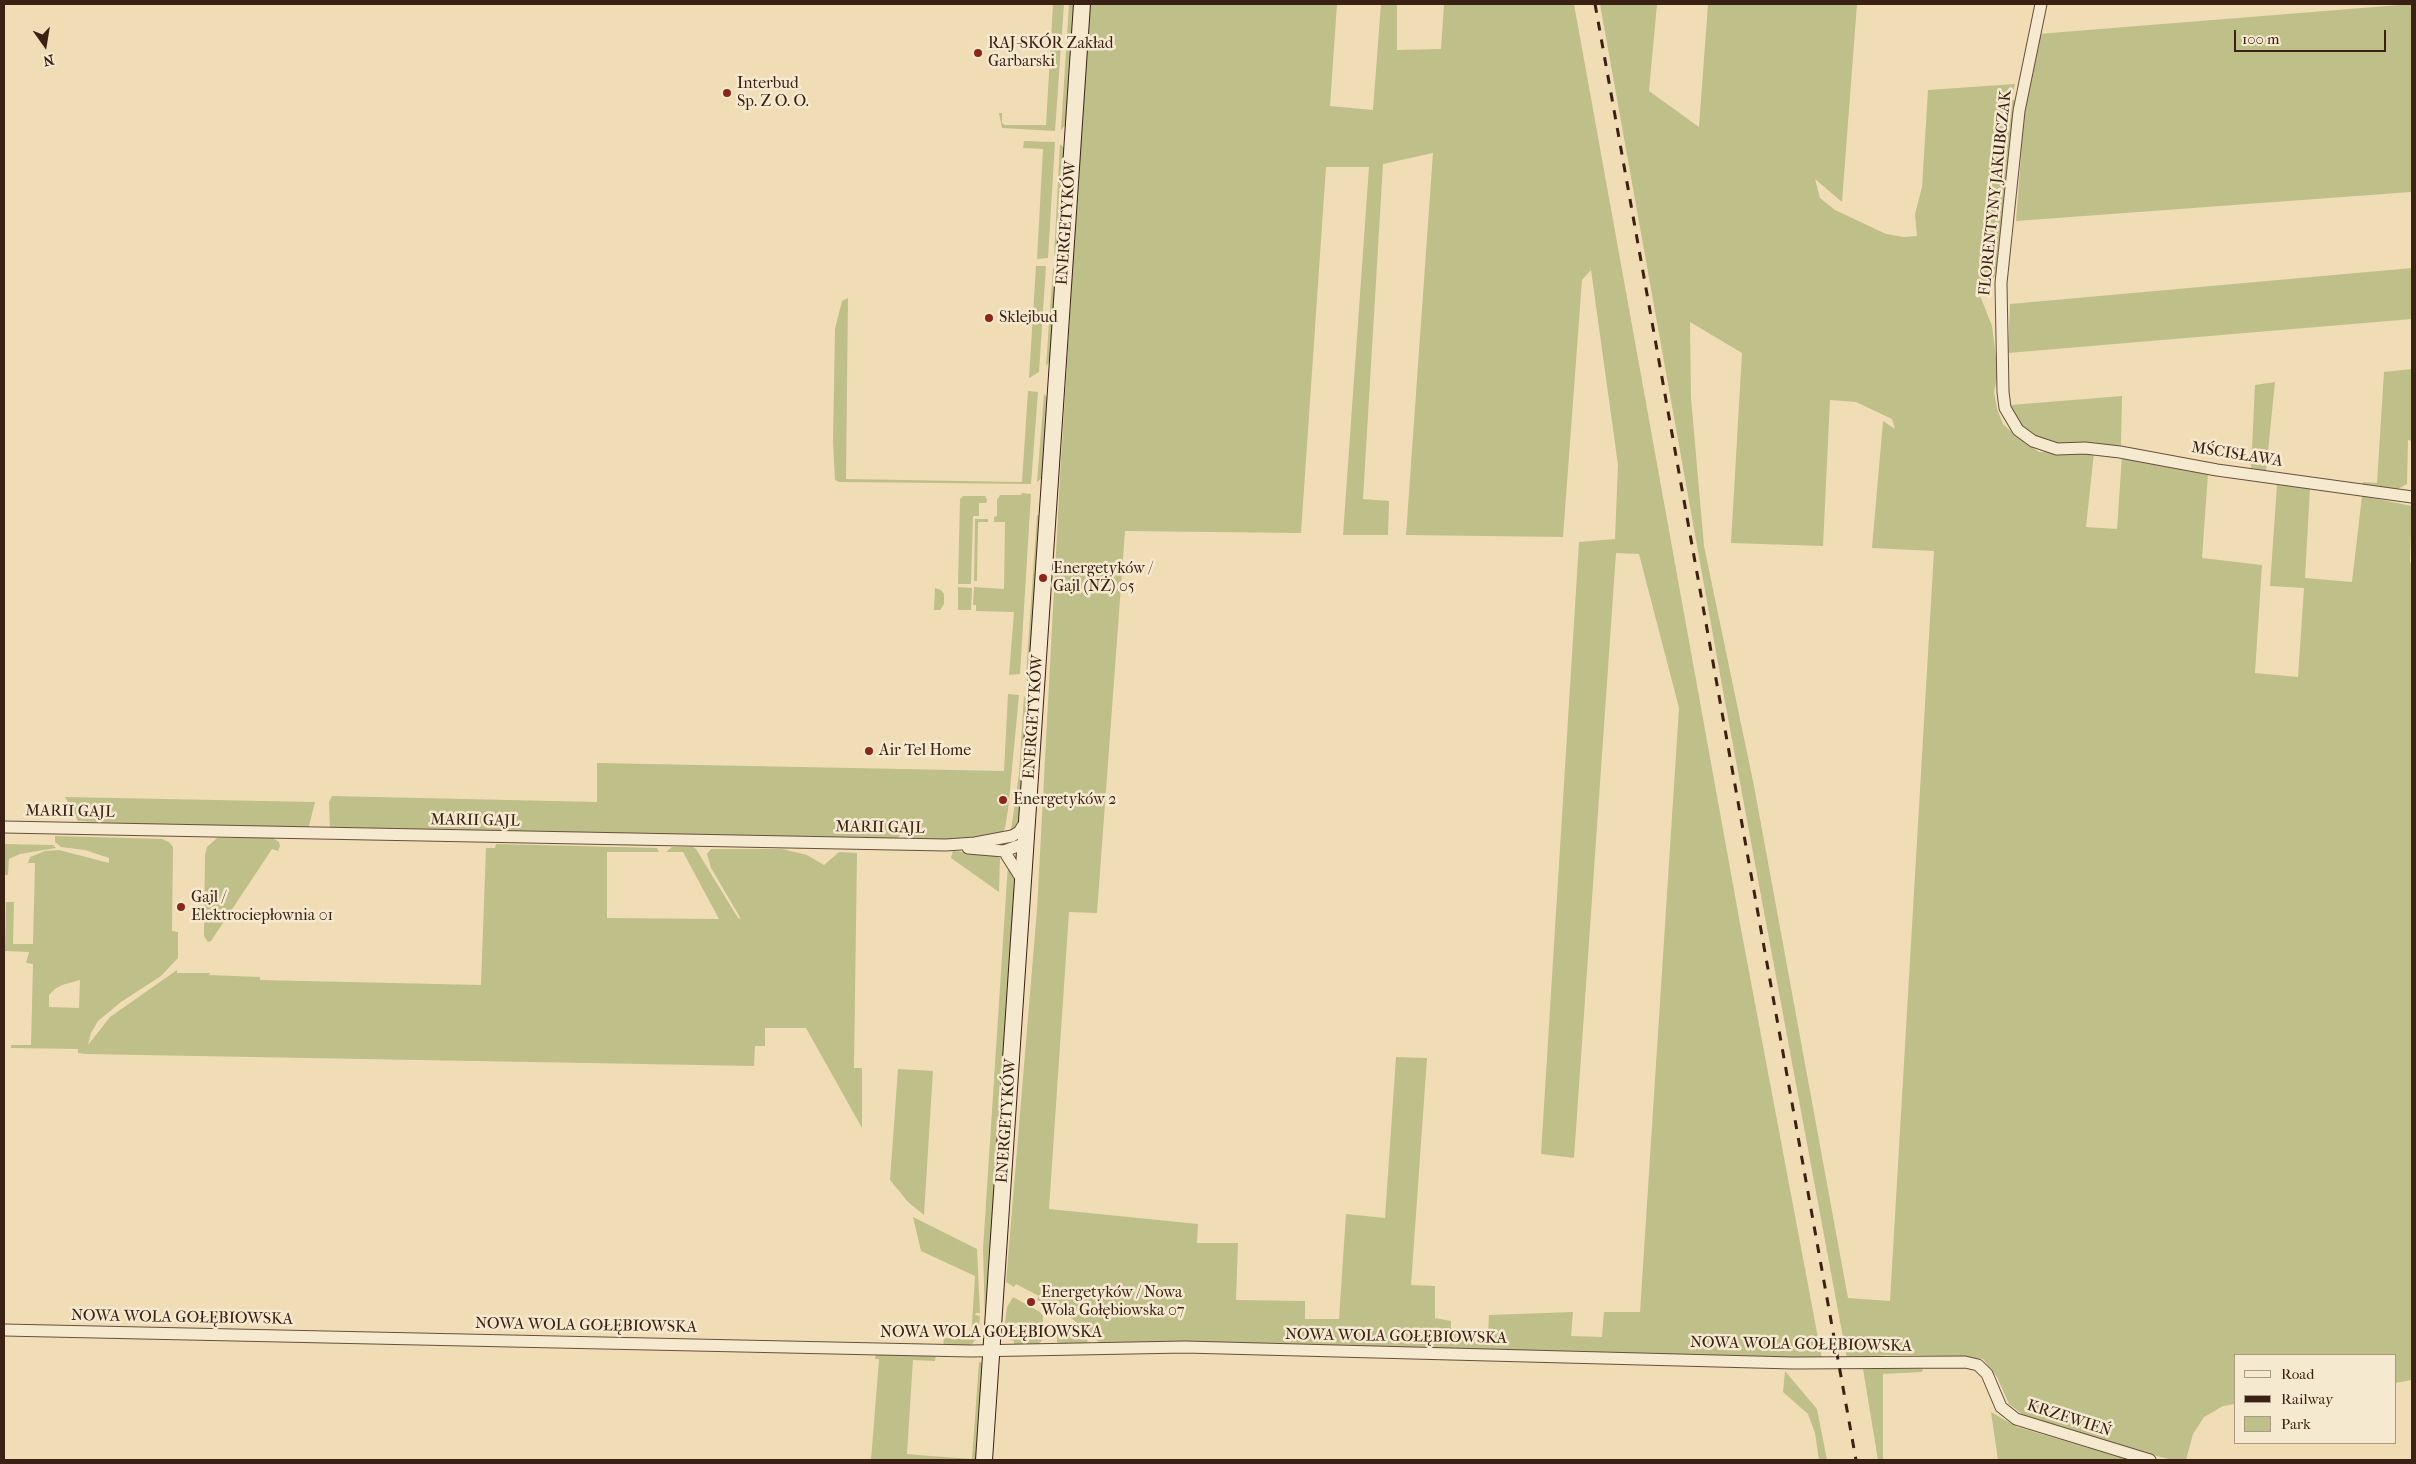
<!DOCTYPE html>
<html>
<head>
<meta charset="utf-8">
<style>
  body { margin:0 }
  #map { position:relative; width:2416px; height:1464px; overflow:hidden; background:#f0ddb5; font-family:"IM FELL French Canon",serif }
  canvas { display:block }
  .frame { position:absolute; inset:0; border:5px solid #3b2014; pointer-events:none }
  .legend { position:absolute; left:2234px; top:1354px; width:162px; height:90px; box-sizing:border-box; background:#f5e9cf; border:1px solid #ab9984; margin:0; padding:6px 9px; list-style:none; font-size:15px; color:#3b2014 }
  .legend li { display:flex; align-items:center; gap:10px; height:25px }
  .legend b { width:25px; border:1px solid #ab9984 }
  .north { position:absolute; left:20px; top:20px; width:50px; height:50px; -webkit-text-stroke:4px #f5e9cf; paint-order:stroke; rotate:167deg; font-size:14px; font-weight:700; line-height:20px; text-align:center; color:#3b2014 }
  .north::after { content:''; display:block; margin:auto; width:18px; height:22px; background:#3b2014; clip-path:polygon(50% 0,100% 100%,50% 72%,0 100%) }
  .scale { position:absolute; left:2234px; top:30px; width:152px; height:22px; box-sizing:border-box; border:2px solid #3b2014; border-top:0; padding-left:6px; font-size:15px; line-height:18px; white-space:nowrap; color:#3b2014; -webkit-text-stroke:4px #f5e9cf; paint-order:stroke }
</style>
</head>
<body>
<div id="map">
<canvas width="2416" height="1464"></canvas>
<div class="frame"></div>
<ul class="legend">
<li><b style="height:6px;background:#f5e9cf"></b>Road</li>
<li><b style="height:6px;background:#3b2014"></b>Railway</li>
<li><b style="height:14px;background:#bfbf8a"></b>Park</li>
</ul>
<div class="north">N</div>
<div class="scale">100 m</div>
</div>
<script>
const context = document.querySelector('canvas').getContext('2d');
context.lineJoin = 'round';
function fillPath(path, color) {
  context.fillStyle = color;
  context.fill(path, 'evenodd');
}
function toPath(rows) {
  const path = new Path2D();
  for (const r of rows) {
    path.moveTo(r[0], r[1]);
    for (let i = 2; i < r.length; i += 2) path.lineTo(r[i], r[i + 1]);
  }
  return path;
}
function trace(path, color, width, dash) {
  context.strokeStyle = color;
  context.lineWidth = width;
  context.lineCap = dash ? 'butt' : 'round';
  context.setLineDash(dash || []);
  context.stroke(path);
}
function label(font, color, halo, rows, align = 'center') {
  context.font = font + ' "IM FELL French Canon",serif';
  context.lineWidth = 5;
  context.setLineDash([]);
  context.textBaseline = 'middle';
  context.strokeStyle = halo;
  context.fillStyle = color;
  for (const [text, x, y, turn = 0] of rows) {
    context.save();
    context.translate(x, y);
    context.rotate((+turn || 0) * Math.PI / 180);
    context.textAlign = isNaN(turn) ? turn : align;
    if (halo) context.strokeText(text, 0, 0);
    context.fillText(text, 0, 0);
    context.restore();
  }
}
const green = toPath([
  [1053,4,1064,4,1055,131,1002,128,999,113,1002,113,1002,123,1005,125,1046,125],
  [1069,4,1077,4,1068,122,1061,130],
  [1089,4,1337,4,1330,106,1373,110,1381,4,1397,4,1397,50,1441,49,1444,4,1574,4,1741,929,1822,1359,1102,1345,1070,1317,1037,1300,1039,1296,1016,1284,1014,1287,1006,1282,1037,910,1060,477],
  [1433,153,1406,535,1563,537,1582,280,1591,270,1618,465,1615,539,1579,542,1541,1154,1574,1158,1616,553,1639,554,1679,708,1640,1312,1604,1312,1602,1337,1571,1336,1573,1312,1489,1315,1488,1335,1451,1334,1451,1321,1435,1318,1435,1286,1411,1285,1427,1058,1396,1057,1385,1218,1346,1214,1339,1319,1305,1319,1305,1301,1236,1300,1238,1243,1197,1243,1198,1224,1049,1209,1069,912,1097,913,1125,531,1301,533,1326,167,1369,167,1343,535,1388,535,1389,501,1363,499,1383,164],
  [1600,4,1657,4,1649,91,1699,127,1708,4,1857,4,1842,202,1815,179,1820,198,1835,210,1886,234,1904,237,1917,236,1915,214,1922,187,1928,90,2015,84,2011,100,2026,99,2038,34,2412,4,2412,195,2411,192,2016,221,2023,131,2014,131,1998,248,1997,270,1993,280,1977,288,1992,326,1998,373,1994,392,1997,409,2003,424,2017,437,2039,452,2094,453,2086,527,2117,529,2122,456,2208,474,2202,558,2262,565,2255,673,2298,677,2304,588,2270,586,2277,485,2310,488,2305,578,2352,582,2362,496,2412,506,2410,562,2412,563,2412,1380,2395,1383,2395,1355,2235,1355,2235,1404,2223,1406,2204,1417,2193,1434,2186,1460,2173,1460,2103,1443,2027,1418,2009,1404,1997,1377,1983,1359,1962,1356,1887,1355,1847,1359,1723,691],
  [1690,322,1742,353,1731,543,1823,546,1830,400,1856,402,1892,419,1895,429,1883,421,1872,548,1934,551,1890,1301,1848,1298,1754,786,1704,546,1691,398],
  [1024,141,1055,142,1048,258,1037,259,1043,149,1023,148],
  [1060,144,1065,149,1059,252,1054,257],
  [1036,266,1046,266,1039,372,1029,378],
  [1053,268,1056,271,1052,359,1046,366],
  [2412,268,2412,319,2008,353,2010,304],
  [848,298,846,479,1022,482,1028,391,1038,392,1031,484,839,482,835,480,833,442,835,329,842,301],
  [2412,369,2412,441,2408,440,2407,484,2398,489,2362,486,2363,482,2377,483,2384,372],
  [2008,377,2011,405,2122,396,2121,446,2041,442,2029,434,2019,423,2008,404],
  [2275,382,2266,471,2251,469,2255,385],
  [1044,394,1049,399,1043,477,1037,482],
  [1022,493,1031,494,1020,674,1009,675,1014,612,976,611,976,605,973,605,974,587,1004,589,1005,522,994,522,994,517,997,516,997,500,1000,495,1021,495],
  [963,496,985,496,987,500,986,503,979,503,979,516,973,516,971,584,958,584,960,499],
  [1037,515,1042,515,1030,673,1026,675],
  [975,519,988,519,988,522,978,522,977,581,974,581],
  [958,587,972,588,971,610,958,610],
  [935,588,941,590,944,594,944,604,940,610,934,610],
  [1008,694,1019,695,1008,810,1005,828,1001,835,946,840,912,840,908,833,902,833,897,839,330,829,329,802,332,796,597,802,597,763,1004,771],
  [1024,696,1028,700,1023,813,1017,825,1011,830,1019,774],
  [65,797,315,802,307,834,78,821],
  [55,836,162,839,169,842,173,847,172,931,178,932,178,958,161,976,121,1002,98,1021,91,1033,88,1045,110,1017,177,970,177,973,210,973,209,975,260,977,260,980,481,985,486,848,495,848,496,844,657,848,659,852,607,852,607,918,719,919,683,852,666,852,672,847,693,847,696,849,738,918,741,919,711,868,707,854,711,849,782,849,807,855,824,865,839,852,857,853,854,1068,862,1068,862,1128,806,1028,765,1028,765,1046,755,1046,754,1066,85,1054,78,1053,78,1049,11,1048,11,1045,31,1045,33,964,26,963,29,952,5,951,6,902,14,902,13,944,33,944,35,863,28,863,30,857,45,851,59,850,109,863,109,858,85,850,61,847,55,842],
  [80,980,79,1008,49,1007,49,995,55,989,62,985],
  [217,838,273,838,279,842,280,846,278,851,272,849,211,941,208,942,204,936,205,855,207,847],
  [4,844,53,845,56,848,20,854,9,859,8,875,4,875],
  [953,851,991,854,1000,858,999,892,951,858],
  [1008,864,1017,879,988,1322,985,1321,983,1249],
  [898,1069,933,1071,924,1215,908,1202,890,1180],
  [913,1217,977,1249,980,1313,976,1313,975,1315,980,1316,978,1337,970,1346,944,1346,943,1338,971,1339,975,1276,921,1251],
  [1013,1297,1040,1312,1043,1316,1043,1339,1038,1345,1014,1345,1014,1341,1010,1340,1005,1323,1007,1307],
  [1063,1325,1085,1336,1089,1344,1064,1346,1057,1342,1057,1328],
  [876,1354,936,1355,935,1361,913,1360,907,1454,931,1456,972,1459,979,1362,983,1363,979,1460,871,1460,879,1359,875,1359],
  [1863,1369,1923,1369,1922,1372,1883,1374,1883,1460,1878,1460],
  [1785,1371,1817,1409,1827,1460,1819,1460,1815,1433,1808,1414,1783,1392],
  [1991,1412,2017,1427,2130,1460,1998,1460]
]);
const minor = toPath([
  [2041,4,2019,111,2001,283,2003,392,2005,408,2018,430,2033,441,2057,449,2085,448,2120,452,2217,470,2412,497],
  [4,827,946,845,975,843,1012,836,1019,832,1026,821],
  [968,848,1004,851,1026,843],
  [1004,851,1023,881],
  [4,1330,971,1351,1185,1347,1793,1363,1965,1362,1978,1365,1987,1374,2001,1407,2016,1419,2150,1460]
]);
const secondary = toPath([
  [984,1460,1082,4]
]);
const rail = toPath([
  [1595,4,1856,1460]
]);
const markers = [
  [978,53,5,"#8f2418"],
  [727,93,5,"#8f2418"],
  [989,318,5,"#8f2418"],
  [1043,578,5,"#8f2418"],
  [869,751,5,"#8f2418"],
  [1003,800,5,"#8f2418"],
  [181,907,5,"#8f2418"],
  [1031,1302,5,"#8f2418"]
];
const poiNames = [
  ["RAJ-SKÓR Zakład",988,44],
  ["Garbarski",988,62],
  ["Interbud",737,84],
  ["Sp. Z O. O.",737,102],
  ["Sklejbud",999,318],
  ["Energetyków /",1053,569],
  ["Gajl (NŻ) 05",1053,587],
  ["Air Tel Home",879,751],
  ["Energetyków 2",1013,800],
  ["Gajl /",191,898],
  ["Elektrociepłownia 01",191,916],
  ["Energetyków / Nowa",1041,1293],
  ["Wola Gołębiowska 07",1041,1311]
];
const streetNames = [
  ["FLORENTYNY JAKUBCZAK",1996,193,-84],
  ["ENERGETYKÓW",1067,223,-86],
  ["MŚCISŁAWA",2237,455,9],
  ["ENERGETYKÓW",1034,717,-86],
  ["MARII GAJL",70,812,1],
  ["MARII GAJL",475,821,1],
  ["MARII GAJL",880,828,1],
  ["ENERGETYKÓW",1007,1121,-86],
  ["NOWA WOLA GOŁĘBIOWSKA",182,1318,1],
  ["NOWA WOLA GOŁĘBIOWSKA",586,1326,1],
  ["NOWA WOLA GOŁĘBIOWSKA",991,1333],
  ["NOWA WOLA GOŁĘBIOWSKA",1396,1337,1],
  ["NOWA WOLA GOŁĘBIOWSKA",1801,1345,1],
  ["KRZEWIEŃ",2069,1419,18]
];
fillPath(green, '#bfbf8a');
trace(minor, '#684f3c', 13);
trace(secondary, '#3b2014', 18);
trace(minor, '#f5e9cf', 11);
trace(secondary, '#f5e9cf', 16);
trace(rail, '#3b2014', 3, [9, 9]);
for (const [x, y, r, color] of markers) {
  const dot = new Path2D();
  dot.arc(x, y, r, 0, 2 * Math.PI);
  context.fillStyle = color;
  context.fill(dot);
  trace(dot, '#f5e9cf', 2);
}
label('16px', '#3b2014', '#f5e9cf', poiNames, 'left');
label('16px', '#3b2014', '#f5e9cf', streetNames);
</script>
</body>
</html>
